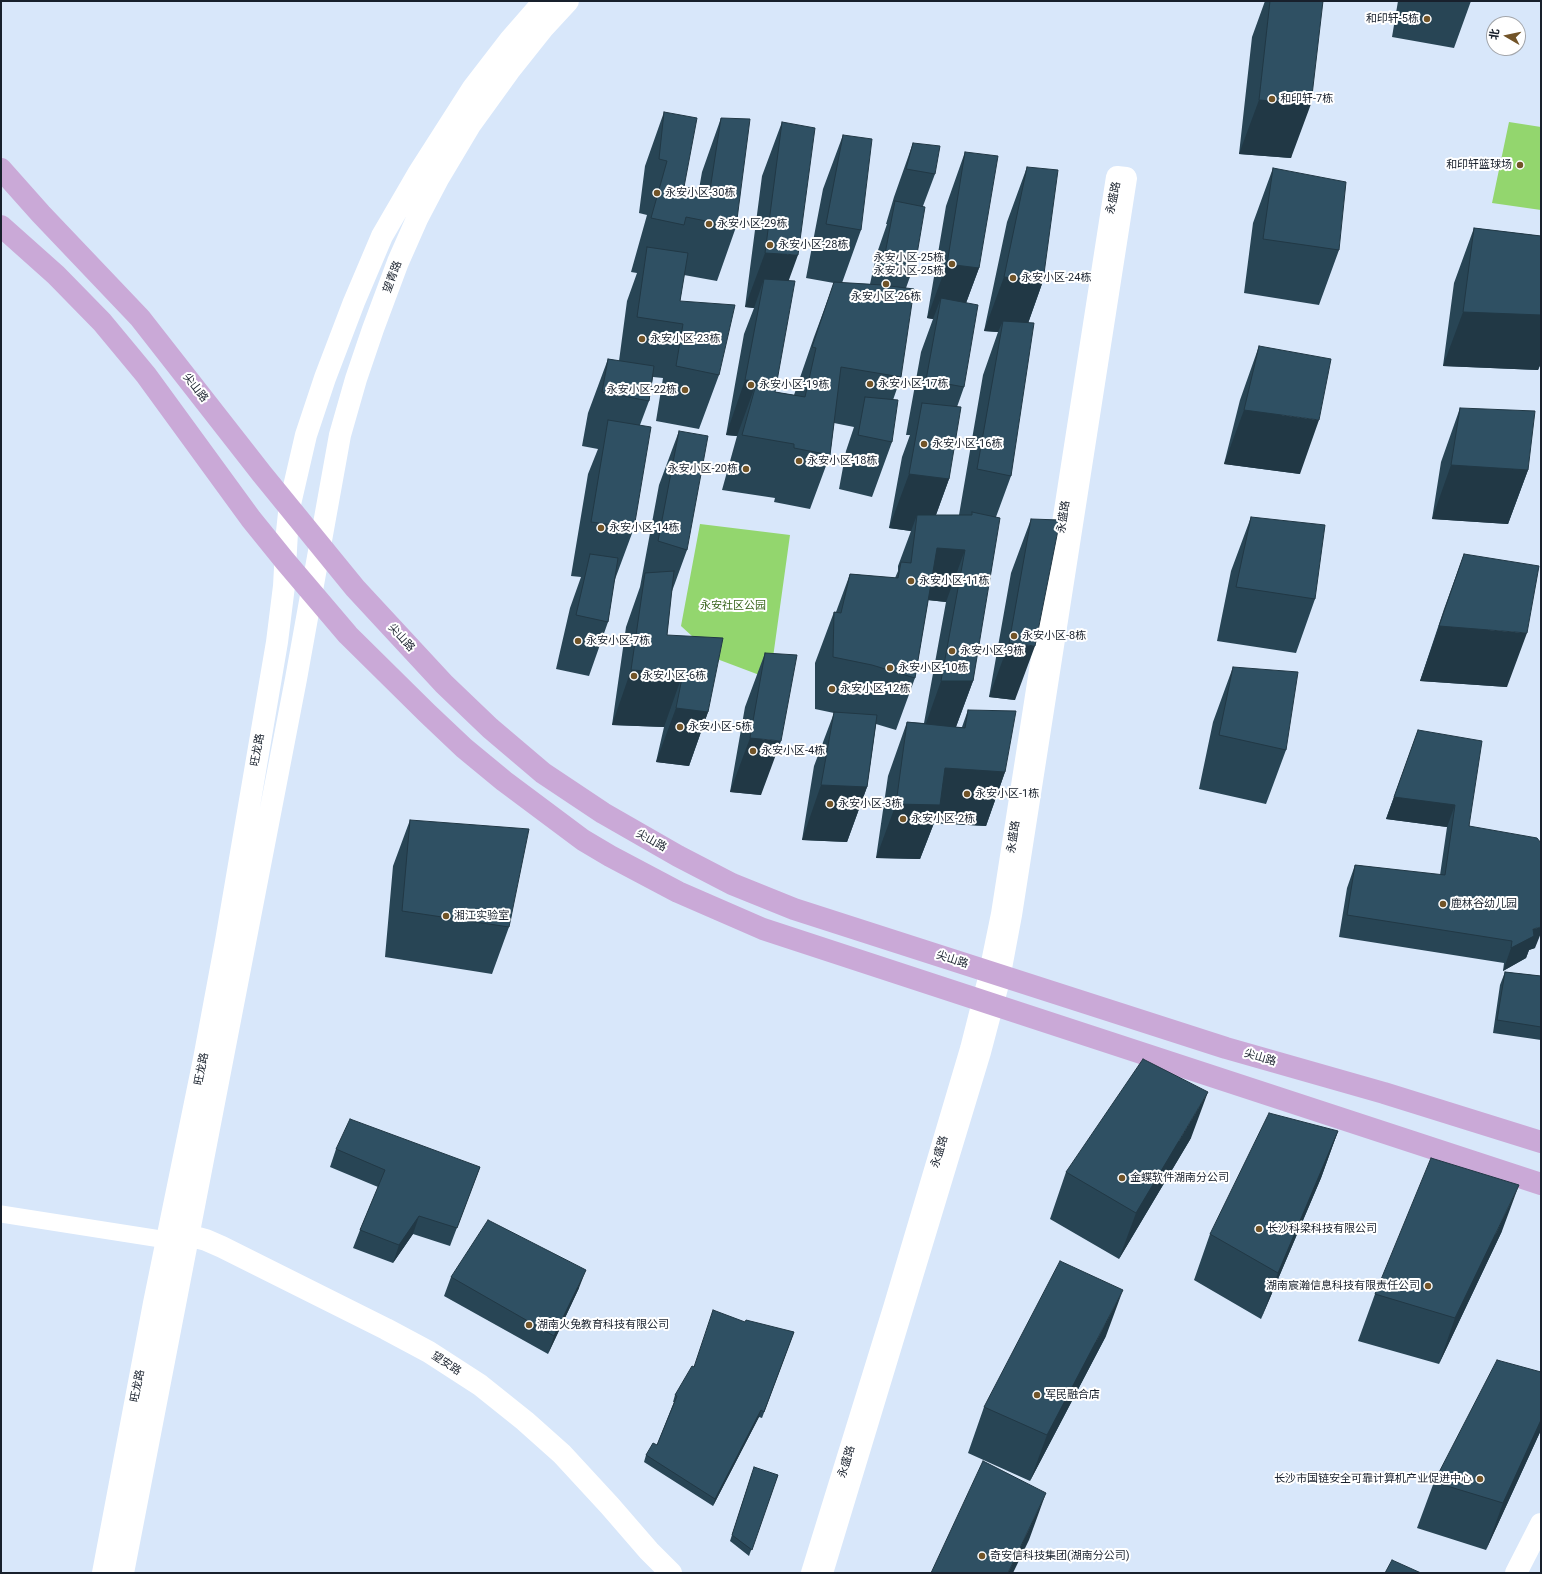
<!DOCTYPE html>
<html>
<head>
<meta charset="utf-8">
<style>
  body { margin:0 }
  #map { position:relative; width:1542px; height:1574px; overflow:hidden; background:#d8e7fa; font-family:Roboto,"Noto Sans SC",sans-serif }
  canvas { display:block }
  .frame { position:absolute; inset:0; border:2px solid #18202c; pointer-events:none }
  .north { position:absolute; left:1486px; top:16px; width:40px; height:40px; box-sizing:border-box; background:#fff; border:1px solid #a3a6ab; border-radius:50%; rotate:279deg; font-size:11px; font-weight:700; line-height:16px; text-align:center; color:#18202c }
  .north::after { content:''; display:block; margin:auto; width:14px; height:18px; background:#725428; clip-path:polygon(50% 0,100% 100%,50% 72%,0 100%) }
</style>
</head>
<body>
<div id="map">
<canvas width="1542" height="1574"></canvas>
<div class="frame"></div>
<div class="north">北</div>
</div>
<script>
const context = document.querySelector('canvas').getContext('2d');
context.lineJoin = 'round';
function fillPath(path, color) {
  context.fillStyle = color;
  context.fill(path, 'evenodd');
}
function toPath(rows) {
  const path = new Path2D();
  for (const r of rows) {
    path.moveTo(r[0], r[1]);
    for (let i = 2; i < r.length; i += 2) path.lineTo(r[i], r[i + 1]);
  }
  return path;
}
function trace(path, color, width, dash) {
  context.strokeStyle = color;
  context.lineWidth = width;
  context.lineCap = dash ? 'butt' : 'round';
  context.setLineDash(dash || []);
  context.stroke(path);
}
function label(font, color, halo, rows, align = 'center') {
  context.font = font + ' Roboto,"Noto Sans SC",sans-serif';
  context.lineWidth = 4;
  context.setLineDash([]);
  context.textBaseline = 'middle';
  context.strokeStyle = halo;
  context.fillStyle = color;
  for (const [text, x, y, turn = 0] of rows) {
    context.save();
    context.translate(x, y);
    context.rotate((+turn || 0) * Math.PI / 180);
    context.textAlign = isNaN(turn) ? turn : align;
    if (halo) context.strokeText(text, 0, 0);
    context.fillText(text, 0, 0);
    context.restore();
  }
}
const green = toPath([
  [1509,122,1541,127,1541,210,1492,203],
  [700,524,790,535,770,679,717,659,681,626]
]);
const street = toPath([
  [1,1214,167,1240]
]);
const secondary = toPath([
  [173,1231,206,1240,222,1247,386,1329,429,1352,480,1385,525,1421,562,1454,610,1506,649,1551,671,1573],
  [103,1573,154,1303,204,1059,226,941,277,642,284,586,287,532,290,504,306,435,325,378,354,302,382,236,418,174,473,88,510,40,544,1],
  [123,1573,296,679,340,435,356,379,373,329,398,262,417,219,439,177,470,125,509,71,544,27,568,1],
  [812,1573,894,1308,971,1049,988,982,1002,914,1117,177,1126,178,1011,915,998,984,980,1052,822,1573],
  [1516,1573,1541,1524]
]);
const primary = toPath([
  [1,169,41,214,140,318,262,474,355,588,444,684,490,728,543,773,603,813,678,856,732,884,794,909,1226,1048,1384,1093,1541,1142],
  [1,226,56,275,102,322,146,375,251,519,285,561,348,635,427,713,464,748,504,781,583,840,610,856,678,892,763,929,1541,1184]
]);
const wall = toPath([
  [1265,1,1323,1,1291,158,1239,154,1252,37],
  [1398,1,1471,1,1454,48,1392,37],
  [664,112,684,187,699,189,702,172,721,118,736,227,717,281,684,275,680,301,719,375,699,429,656,421,663,378,653,377,649,401,640,425,634,528,614,582,608,622,589,676,556,669,570,608,581,577,571,576,588,474,598,449,582,446,588,413,608,359,619,361,627,301,637,273,631,272,647,215,639,213,645,166],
  [782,122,788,280,775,392,794,395,814,337,834,283,806,278,823,189,843,135,861,230,842,283,870,284,876,256,887,224,886,224,894,197,913,143,935,174,923,206,916,260,906,288,901,377,893,400,892,442,872,497,839,489,846,451,854,427,834,423,830,455,810,509,774,502,775,498,722,490,737,436,726,435,744,334,754,308,745,307,762,176],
  [965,152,979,268,966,303,964,387,957,407,949,479,936,515,959,515,983,375,998,332,984,331,1007,222,1027,167,1043,281,1028,323,1011,476,996,517,973,681,956,727,962,727,968,710,1005,772,986,826,934,823,920,859,876,858,888,776,907,722,924,723,946,602,928,600,915,678,896,730,876,724,867,787,847,842,802,840,814,766,834,713,815,709,815,663,834,612,836,612,850,574,895,578,898,571,898,566,911,531,889,528,902,457,910,435,906,435,921,352,933,319,927,318,946,206],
  [1273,168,1339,250,1319,305,1244,293,1253,223],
  [1474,228,1541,236,1541,363,1538,370,1443,366,1454,283],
  [1259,346,1300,474,1224,464,1240,400],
  [1460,408,1528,470,1508,524,1432,519,1441,462],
  [679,431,687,550,671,594,667,635,708,712,689,766,656,762,664,727,612,725,626,627,640,587,659,485],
  [1251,517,1315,599,1296,653,1217,641,1231,571],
  [1031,519,1015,700,989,697,1011,573],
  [1464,554,1507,687,1420,681,1444,609],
  [765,653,761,795,730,792,745,707],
  [1233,667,1286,750,1266,804,1199,789,1213,722],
  [1418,730,1535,948,1529,950,1526,958,1503,971,1504,963,1339,937,1347,888,1355,865,1440,875,1447,827,1386,819],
  [410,820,509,927,492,974,385,957,393,866],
  [1505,972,1541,976,1541,1040,1493,1033,1500,985],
  [1338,1131,1321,1178,1261,1319,1194,1280,1210,1234],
  [1191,1138,1119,1259,1050,1219,1066,1172],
  [336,1149,480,1167,450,1246,413,1234,393,1263,353,1248,360,1230,378,1187,330,1167],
  [1502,1231,1439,1364,1358,1341,1375,1294],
  [451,1277,579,1288,548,1354,444,1296],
  [745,1322,794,1332,762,1418,759,1417,713,1506,644,1462,646,1455,657,1445,674,1402,673,1402,675,1395,694,1366],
  [1106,1336,1030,1481,968,1453,984,1407],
  [1541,1372,1541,1430,1486,1550,1417,1528,1434,1482],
  [752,1473,778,1475,749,1556,730,1541]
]);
const shadedWall = toPath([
  [1259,100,1311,104,1291,158,1239,154],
  [765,253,798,255,778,310,764,279,754,308,745,307],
  [947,264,979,268,959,322,941,298,933,319,927,318],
  [1004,277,1043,281,1024,335,1003,321,998,332,984,331],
  [1463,312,1541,315,1541,363,1538,370,1443,366],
  [745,380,757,381,737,436,726,435],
  [1244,410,1319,420,1300,474,1224,464],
  [1451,465,1528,470,1508,524,1432,519],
  [909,474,949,479,929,534,917,515,911,531,889,528],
  [937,548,965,550,946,602,918,599],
  [1439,626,1527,633,1507,687,1420,681],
  [1009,643,1035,646,1015,700,989,697],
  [631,670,683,673,664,727,612,725],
  [941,681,973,681,954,732,923,732],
  [676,708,708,712,689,766,656,762],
  [750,738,781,741,761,795,730,792],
  [945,768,1005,772,986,826,934,823,920,859,876,858,896,804],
  [821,785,867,787,847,842,802,840],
  [1394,797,1455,805,1447,827,1386,819],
  [1541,927,1541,933,1535,948,1529,950,1526,958,1503,971,1511,948,1533,929],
  [1208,1092,1191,1138,1119,1259,1136,1213],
  [1338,1131,1321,1178,1261,1319,1278,1273],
  [1519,1185,1502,1231,1439,1364,1455,1318],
  [419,1216,413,1234,393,1263,399,1245],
  [586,1270,579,1288,548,1354,554,1336],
  [1123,1290,1106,1336,1030,1481,1047,1435],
  [761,1410,759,1417,713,1506,715,1499],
  [1541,1420,1541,1430,1486,1550,1503,1503],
  [1046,1493,1029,1540,1013,1573,1008,1573]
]);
const building = toPath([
  [1270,1,1323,1,1311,104,1259,100,1270,1],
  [664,112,697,118,684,187,710,190,721,118,750,119,736,227,686,217,684,225,651,218,667,161,659,159,664,112],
  [782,122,815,128,798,255,765,253,782,122],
  [843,135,872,139,861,230,826,224,843,135],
  [913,143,940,146,935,174,906,169,913,143],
  [965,152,998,156,979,268,947,264,965,152],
  [1027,167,1058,170,1043,281,1004,277,1027,167],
  [1273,168,1346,182,1339,250,1263,239,1273,168],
  [895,201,925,207,916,260,885,254,895,201],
  [1474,228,1541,236,1541,315,1463,312,1474,228],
  [647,247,688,253,680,301,735,305,719,375,676,366,683,324,637,317,647,247],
  [764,279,795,281,775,392,805,397,816,348,812,347,834,282,882,285,914,289,901,377,841,367,830,455,794,448,794,444,742,435,757,381,745,380,764,279],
  [941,298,978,305,964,387,926,380,941,298],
  [1003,321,1034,323,1011,476,977,469,1003,321],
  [1259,346,1331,359,1319,420,1244,410,1259,346],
  [608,359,654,366,649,401,602,392,608,359],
  [865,397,898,400,892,442,858,435,865,397],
  [922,403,961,407,949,479,909,474,922,403],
  [1460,408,1535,411,1528,470,1451,465,1460,408],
  [608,420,651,427,634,528,591,522,608,420],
  [679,431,708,436,687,550,658,541,679,431],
  [972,512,1000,518,973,681,941,681,965,550,937,548,915,678,872,665,833,657,834,612,841,613,850,574,898,578,901,562,911,563,917,515,972,515,972,512],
  [1251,517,1325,525,1315,599,1236,587,1251,517],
  [1031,519,1060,520,1035,646,1009,643,1031,519],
  [590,554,618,558,608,622,576,615,590,554],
  [1464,554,1539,566,1527,633,1439,626,1464,554],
  [674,571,667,635,723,638,708,712,676,708,683,673,631,670,645,573,674,571],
  [765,653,797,655,781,741,750,738,765,653],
  [1233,667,1298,672,1286,750,1219,735,1233,667],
  [968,710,1016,711,1005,772,945,768,940,805,896,804,907,722,965,728,968,710],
  [834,712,877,715,867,787,821,785,834,712],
  [1418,730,1482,741,1469,826,1537,838,1541,843,1541,927,1533,929,1534,936,1511,948,1512,941,1347,915,1355,865,1445,875,1455,805,1394,797,1418,730],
  [410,820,529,829,509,927,402,911,410,820],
  [1505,972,1541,976,1541,1027,1497,1020,1505,972],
  [1143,1059,1208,1092,1136,1213,1066,1172,1143,1059],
  [1269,1113,1338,1131,1278,1273,1210,1234,1269,1113],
  [350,1119,480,1167,457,1228,419,1216,399,1245,360,1230,385,1170,336,1149,350,1119],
  [1431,1158,1519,1185,1455,1318,1375,1294,1431,1158],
  [488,1220,586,1270,554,1336,451,1277,488,1220],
  [1060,1261,1123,1290,1047,1435,984,1407,1060,1261],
  [713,1310,745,1322,746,1320,794,1332,764,1412,761,1410,715,1499,646,1455,653,1443,657,1445,677,1396,675,1395,692,1366,694,1367,713,1310],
  [1497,1360,1541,1372,1541,1420,1503,1503,1434,1482,1497,1360],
  [983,1461,1046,1493,1008,1573,931,1573,983,1461],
  [754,1467,778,1475,752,1550,732,1535,754,1467],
  [1392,1560,1421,1573,1385,1573,1392,1560]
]);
const markers = [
  [1427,19,4,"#725428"],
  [1272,99,4,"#725428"],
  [1520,165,4,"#725428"],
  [657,193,4,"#725428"],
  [709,224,4,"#725428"],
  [770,245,4,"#725428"],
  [952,264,4,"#725428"],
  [1013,278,4,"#725428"],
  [886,284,4,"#725428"],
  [642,339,4,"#725428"],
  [870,384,4,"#725428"],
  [751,385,4,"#725428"],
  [685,390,4,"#725428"],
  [924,444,4,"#725428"],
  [799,461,4,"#725428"],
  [746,469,4,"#725428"],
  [601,528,4,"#725428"],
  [911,581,4,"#725428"],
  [1014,636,4,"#725428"],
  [578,641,4,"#725428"],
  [952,651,4,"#725428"],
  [890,668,4,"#725428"],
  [634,676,4,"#725428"],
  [832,689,4,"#725428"],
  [680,727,4,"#725428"],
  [753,751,4,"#725428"],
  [967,794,4,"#725428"],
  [830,804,4,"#725428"],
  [903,819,4,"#725428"],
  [1443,904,4,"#725428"],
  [446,916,4,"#725428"],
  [1122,1178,4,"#725428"],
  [1259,1229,4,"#725428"],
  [1428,1286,4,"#725428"],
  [529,1325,4,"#725428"],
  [1037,1395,4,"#725428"],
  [1480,1479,4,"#725428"],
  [982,1556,4,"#725428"]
];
const poiNames = [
  ["和印轩-5栋",1419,19,"right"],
  ["和印轩-7栋",1280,99],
  ["和印轩篮球场",1512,165,"right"],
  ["永安小区-30栋",665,193],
  ["永安小区-29栋",717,224],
  ["永安小区-28栋",778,245],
  ["永安小区-25栋",944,258,"right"],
  ["永安小区-25栋",944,271,"right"],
  ["永安小区-24栋",1021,278],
  ["永安小区-26栋",886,297,"center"],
  ["永安小区-23栋",650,339],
  ["永安小区-17栋",878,384],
  ["永安小区-19栋",759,385],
  ["永安小区-22栋",677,390,"right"],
  ["永安小区-16栋",932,444],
  ["永安小区-18栋",807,461],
  ["永安小区-20栋",738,469,"right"],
  ["永安小区-14栋",609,528],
  ["永安小区-11栋",919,581],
  ["永安小区-8栋",1022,636],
  ["永安小区-7栋",586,641],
  ["永安小区-9栋",960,651],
  ["永安小区-10栋",898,668],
  ["永安小区-6栋",642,676],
  ["永安小区-12栋",840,689],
  ["永安小区-5栋",688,727],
  ["永安小区-4栋",761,751],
  ["永安小区-1栋",975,794],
  ["永安小区-3栋",838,804],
  ["永安小区-2栋",911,819],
  ["鹿林谷幼儿园",1451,904],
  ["湘江实验室",454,916],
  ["金蝶软件湖南分公司",1130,1178],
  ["长沙科梁科技有限公司",1267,1229],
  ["湖南宸瀚信息科技有限责任公司",1420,1286,"right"],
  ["湖南火兔教育科技有限公司",537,1325],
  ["军民融合店",1045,1395],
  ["长沙市国链安全可靠计算机产业促进中心",1472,1479,"right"],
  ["奇安信科技集团(湖南分公司)",990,1556]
];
const streetNames = [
  ["永盛路",1114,198,-78],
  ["望青路",393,277,-69],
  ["尖山路",195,388,52],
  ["永盛路",1064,517,-81],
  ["尖山路",401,638,47],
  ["旺龙路",258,750,-80],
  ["永盛路",1014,837,-81],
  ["尖山路",651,841,29],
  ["尖山路",952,960,18],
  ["尖山路",1260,1058,16],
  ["旺龙路",202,1069,-79],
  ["永盛路",940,1152,-73],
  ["望安路",446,1364,33],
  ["旺龙路",138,1386,-79],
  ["永盛路",847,1462,-73]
];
const parkNames = [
  ["永安社区公园",733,606]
];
fillPath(green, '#93d66e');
trace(street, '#fff', 17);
trace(secondary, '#fff', 22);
trace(primary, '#caa9d7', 22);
fillPath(wall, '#284555');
fillPath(shadedWall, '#213845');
fillPath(building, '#2f5063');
trace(building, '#213845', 1);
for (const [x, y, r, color] of markers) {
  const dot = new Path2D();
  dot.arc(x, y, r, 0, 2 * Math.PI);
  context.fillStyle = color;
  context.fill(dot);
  trace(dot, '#fff', 1.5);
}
label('11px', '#18202c', '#fff', poiNames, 'left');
label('11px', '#18202c', '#fff', streetNames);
label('11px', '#39641c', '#fff', parkNames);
</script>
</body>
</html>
